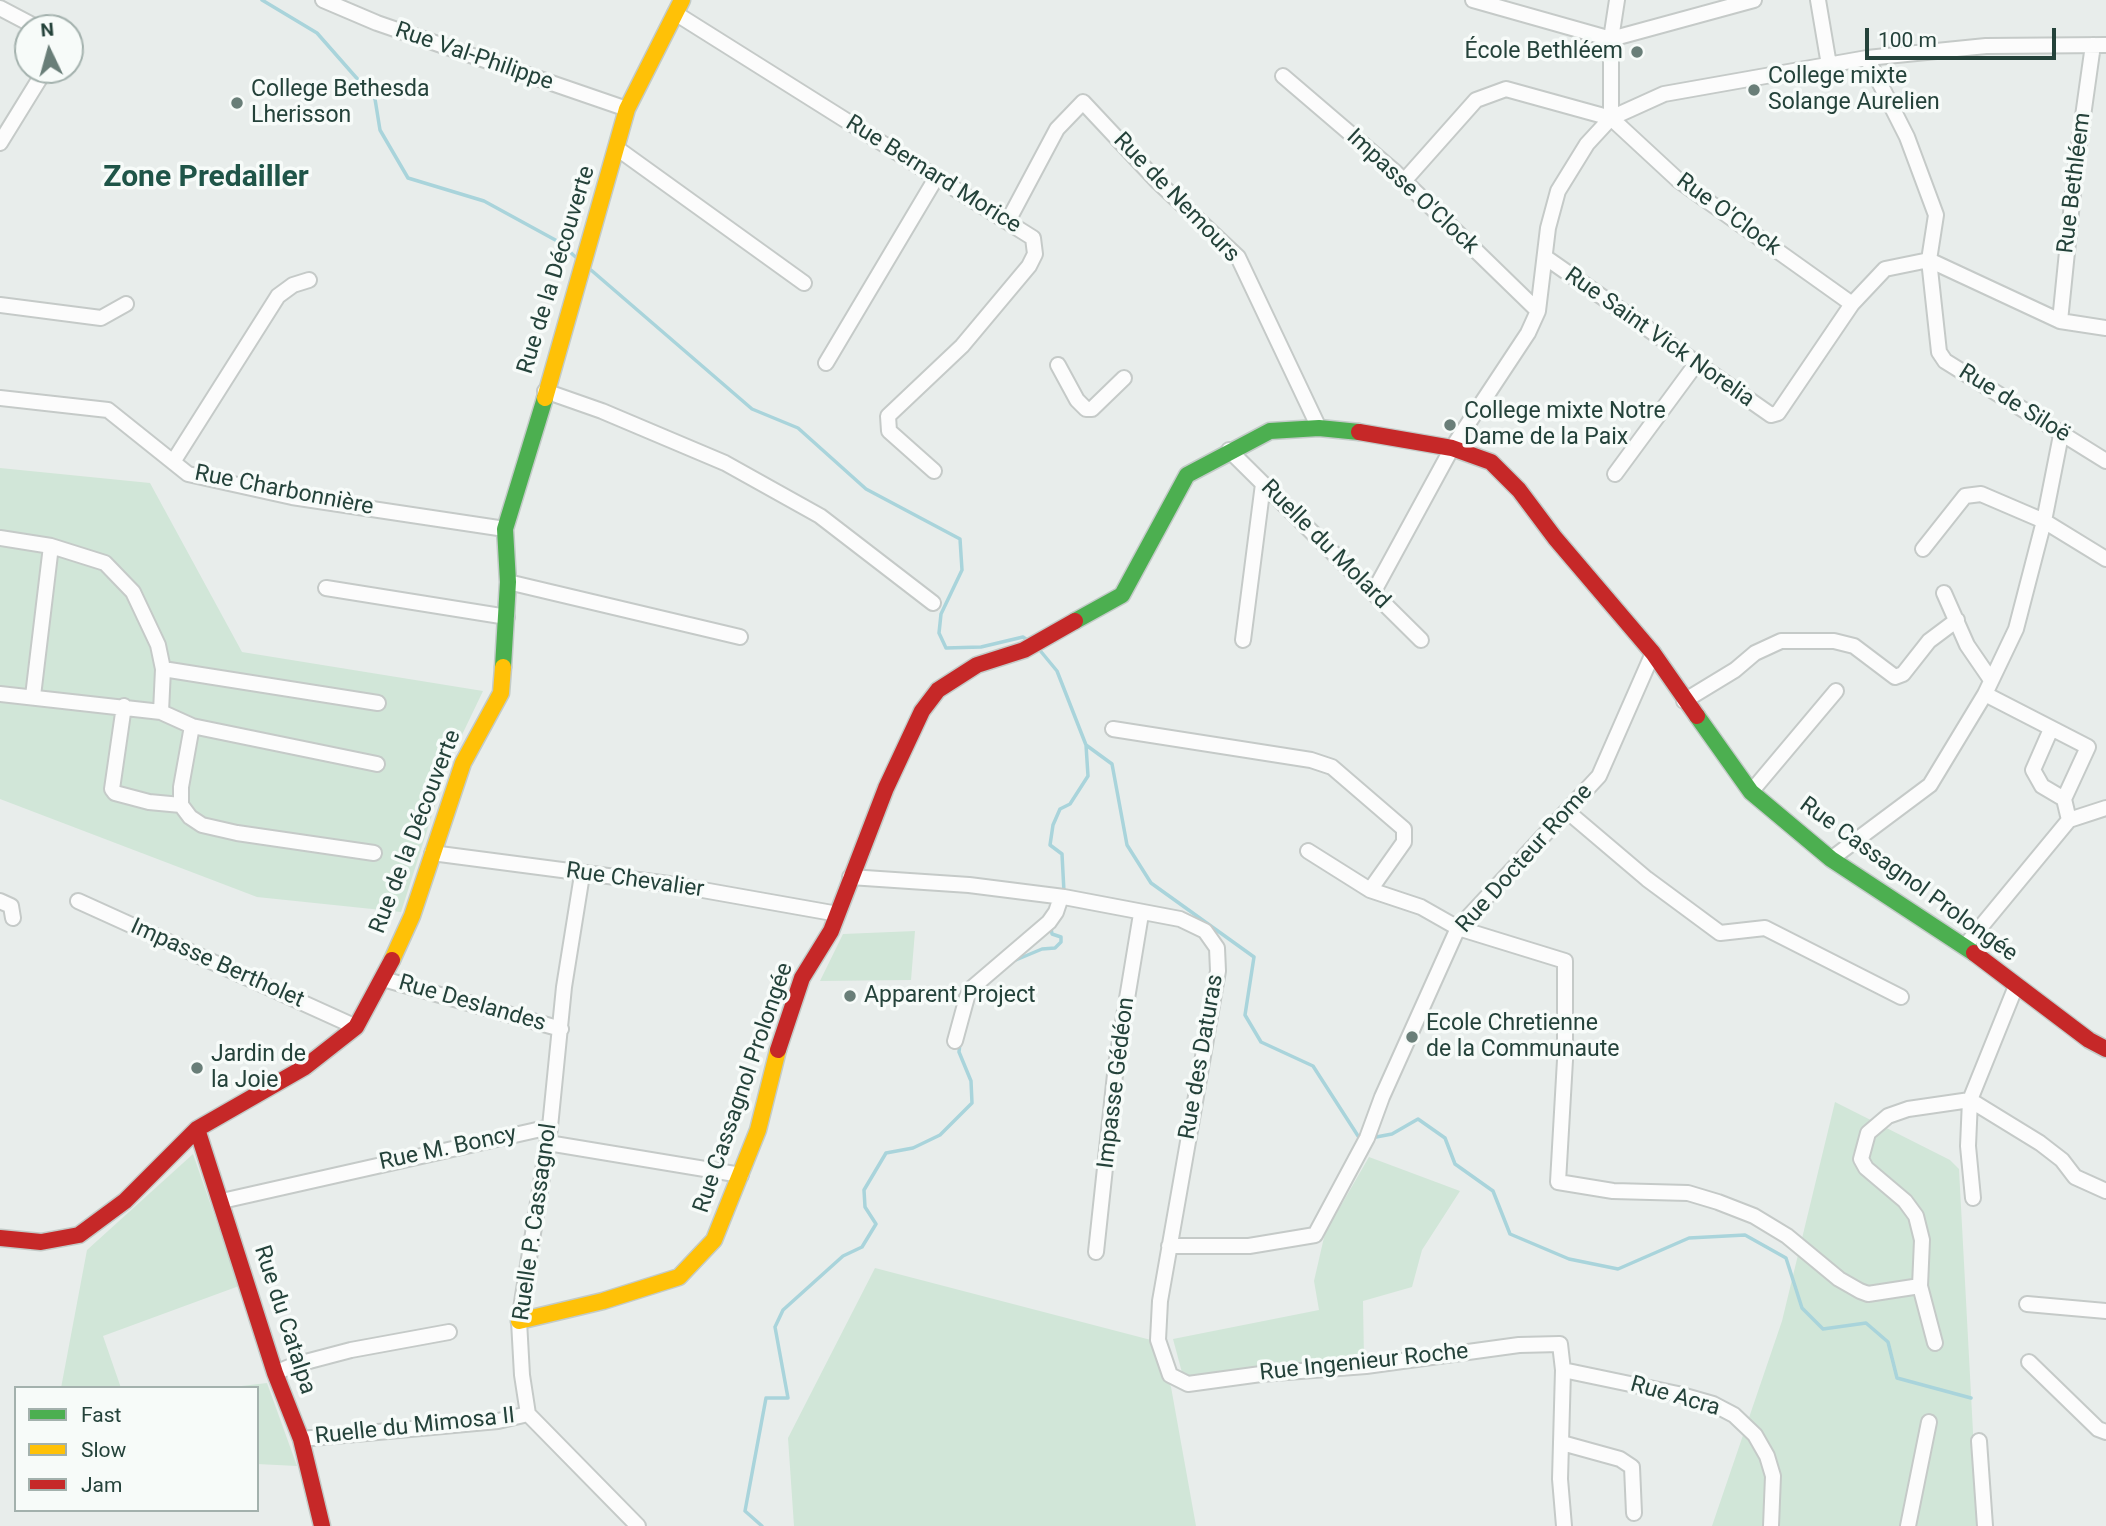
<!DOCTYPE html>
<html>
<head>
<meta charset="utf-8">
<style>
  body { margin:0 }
  #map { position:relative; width:2106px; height:1526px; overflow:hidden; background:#e8edeb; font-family:Roboto,sans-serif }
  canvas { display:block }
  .legend { position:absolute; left:14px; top:1386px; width:245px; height:126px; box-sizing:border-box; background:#f7fbf9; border:2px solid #a3b1ad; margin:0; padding:9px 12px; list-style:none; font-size:21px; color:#24423a }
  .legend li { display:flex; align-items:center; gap:14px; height:35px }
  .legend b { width:35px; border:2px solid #a3b1ad }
  .north { position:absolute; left:14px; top:14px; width:70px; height:70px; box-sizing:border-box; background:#f7fbf9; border:2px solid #a3b1ad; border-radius:50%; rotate:355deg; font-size:19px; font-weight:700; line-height:28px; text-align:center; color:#24423a }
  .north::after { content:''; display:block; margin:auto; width:24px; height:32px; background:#697e78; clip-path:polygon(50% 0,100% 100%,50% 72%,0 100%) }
  .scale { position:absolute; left:1865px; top:28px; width:191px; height:32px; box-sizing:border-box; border:4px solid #24423a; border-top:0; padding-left:9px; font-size:21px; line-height:24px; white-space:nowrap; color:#24423a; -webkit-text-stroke:5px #f7fbf9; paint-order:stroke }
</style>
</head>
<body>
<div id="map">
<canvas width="2106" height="1526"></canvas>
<ul class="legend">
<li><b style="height:9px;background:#4caf50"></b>Fast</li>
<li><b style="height:9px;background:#ffc107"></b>Slow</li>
<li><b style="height:9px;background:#c62828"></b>Jam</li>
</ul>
<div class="north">N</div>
<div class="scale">100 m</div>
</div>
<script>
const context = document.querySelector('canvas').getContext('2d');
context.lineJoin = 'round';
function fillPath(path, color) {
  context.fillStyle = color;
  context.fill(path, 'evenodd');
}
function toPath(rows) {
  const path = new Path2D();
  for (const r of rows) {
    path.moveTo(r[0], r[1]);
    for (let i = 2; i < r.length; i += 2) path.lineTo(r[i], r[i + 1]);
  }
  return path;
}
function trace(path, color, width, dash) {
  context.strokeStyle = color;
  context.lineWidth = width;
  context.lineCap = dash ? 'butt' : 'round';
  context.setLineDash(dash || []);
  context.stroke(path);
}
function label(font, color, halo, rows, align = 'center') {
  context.font = font + ' Roboto,sans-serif';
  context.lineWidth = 7;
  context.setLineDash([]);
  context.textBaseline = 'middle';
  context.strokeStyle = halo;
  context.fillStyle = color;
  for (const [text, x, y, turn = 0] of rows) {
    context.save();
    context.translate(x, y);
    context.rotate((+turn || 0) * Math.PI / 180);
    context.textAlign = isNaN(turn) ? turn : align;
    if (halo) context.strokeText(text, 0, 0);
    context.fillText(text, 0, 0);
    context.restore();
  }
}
const green = toPath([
  [0,468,150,483,242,652,483,691,449,762,401,912,257,897,0,799],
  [915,931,911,980,820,981,843,934],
  [1835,1102,1950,1160,1959,1169,1978,1526,1712,1526,1782,1321],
  [193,1154,239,1286,103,1336,121,1388,61,1388,87,1250],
  [1369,1157,1460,1191,1422,1250,1412,1287,1363,1301,1364,1360,1184,1380,1173,1339,1319,1310,1314,1281,1325,1233],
  [875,1268,1151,1340,1171,1387,1196,1526,794,1526,788,1438],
  [267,1383,297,1466,257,1464,257,1388,225,1388]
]);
const stream = toPath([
  [262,0,317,33,375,99,380,130,408,178,484,201,559,242,580,261],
  [591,270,752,409,798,428,866,489,960,539,962,570,941,614,939,633,946,648,981,647,1023,637,1026,639],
  [1038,648,1057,671,1086,745,1088,776,1070,804,1060,809,1053,825,1050,845,1062,854,1064,892],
  [1086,745,1112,764,1127,845,1151,883,1254,957,1245,1015,1261,1042,1313,1066,1360,1139],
  [1011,962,1042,949,1055,948,1061,942,1061,937,1052,934,1051,928],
  [1371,1138,1392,1134,1418,1119,1445,1138,1455,1164,1493,1191,1510,1234,1569,1259,1618,1269,1689,1238,1745,1235,1786,1258,1802,1308,1823,1329,1866,1323,1888,1342,1897,1378,1971,1398],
  [762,1526,745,1511,766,1398,788,1398,775,1327,783,1310,843,1256,862,1247,876,1224,865,1207,864,1190,886,1153,913,1148,940,1135,972,1103,971,1081,959,1052,960,1043]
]);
const street = toPath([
  [323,0,377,23,627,109],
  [1473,0,1611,39,1754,0],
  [1818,0,1829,65],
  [0,8,38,28],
  [675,13,1033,238,1035,254,1029,266,962,346,888,416,889,431,934,471],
  [1867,58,1907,137,1936,215,1929,260,1939,352,1945,361,2106,461],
  [1283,76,1394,171,1538,311],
  [1611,118,1611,39,1617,0],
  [0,143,45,70],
  [618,149,804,283],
  [1404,181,1476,100,1506,89,1611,118,1678,180,1852,304],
  [1008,221,1057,129,1083,102,1158,182,1238,257,1319,428],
  [1545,257,1771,415,1778,413,1852,304,1885,269,1929,260,2060,321,2106,328],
  [0,305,101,318,126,304],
  [2060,321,2075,173,2093,45],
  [826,363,936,178],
  [1058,365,1077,400,1086,409,1092,409,1124,378],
  [545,391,602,411,725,463,820,516,933,603],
  [0,398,108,410,188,474,292,497,505,529],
  [1229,450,1421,640],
  [173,462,278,296,293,285,309,280],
  [1615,474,1696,364],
  [0,538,51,546,105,563,133,592,158,645,163,669,161,712],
  [1923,549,1965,496,1981,494,2044,521,2106,559],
  [508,582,740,637],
  [326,588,507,617],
  [1373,593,1452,448,1528,333,1538,311,1548,228,1558,191,1587,144,1611,118,1664,94,1867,58,1986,46,2106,45],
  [1944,593,1967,645,1991,680],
  [1243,640,1263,484],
  [163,669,378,703],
  [0,694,161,712,192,726,377,764],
  [1985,694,2088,747,2064,799,2069,820],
  [33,696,51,546],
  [1684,701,1735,670,1755,653,1781,641,1834,641,1854,646,1895,677,1903,674,1929,641,1957,620],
  [124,706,112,789,115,793,149,802,181,805],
  [192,726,181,787,181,805,190,817,202,825,237,833,374,853],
  [1113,729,1311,760,1332,767,1404,829,1404,842,1370,890],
  [2051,729,2033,770,2042,786,2064,799],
  [1751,792,1836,691],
  [1568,812,1647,879,1720,933,1765,928,1901,997],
  [1308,851,1370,890,1421,907,1458,928,1565,961,1565,1060,1558,1182,1613,1191,1688,1193,1718,1202,1754,1216,1787,1236,1839,1279,1860,1291,1868,1294,1920,1286],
  [432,853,669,884,838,914],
  [1831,859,1930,785,1985,694,2016,629,2044,521,2061,435],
  [582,875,564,987,550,1127,519,1321,522,1375,528,1414,638,1526],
  [850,877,969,885,1064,897,1180,919,1205,931,1217,948,1218,971,1160,1301,1158,1340,1170,1375,1188,1384,1261,1374,1366,1366,1519,1345,1560,1344,1563,1370,1560,1479,1564,1526],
  [0,901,11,906,13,918],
  [78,901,356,1027],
  [1965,946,2069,820,2106,808],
  [383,979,561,1029],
  [955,1041,967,997,973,987,1049,922,1056,912,1061,897],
  [1973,1198,1968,1146,1970,1100,2016,986],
  [222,1201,550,1127,548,1143,741,1175],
  [1169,1246,1249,1246,1315,1235,1367,1138,1382,1097,1458,928,1599,776,1653,653],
  [1096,1252,1116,1065,1141,914],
  [2027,1304,2106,1311],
  [1935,1343,1920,1286,1922,1240,1916,1216,1905,1201,1866,1168,1861,1159,1868,1133,1888,1116,1908,1109,1970,1100,2040,1143,2062,1160,2075,1177,2106,1191],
  [2029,1362,2098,1429,2106,1432],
  [1563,1370,1678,1394,1713,1404,1734,1415,1755,1435,1767,1456,1773,1476,1771,1526],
  [275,1373,294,1365,351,1350,449,1332],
  [301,1439,498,1421,528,1414],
  [1979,1441,1985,1526],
  [1562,1443,1620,1459,1632,1467,1634,1513],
  [1908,1526,1929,1422]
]);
const fast = toPath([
  [1075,621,1122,595,1187,475,1270,431,1319,428,1359,432],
  [503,667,508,582,505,529,545,398],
  [1697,716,1751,792,1831,859,1974,953]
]);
const slow = toPath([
  [545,398,627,109,682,0],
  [392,960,412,916,463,763,501,693,503,667],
  [519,1321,603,1301,679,1277,714,1240,758,1130,778,1050]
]);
const jam = toPath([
  [1359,432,1452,448,1491,462,1519,490,1555,538,1653,653,1697,716],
  [1974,953,2089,1040,2106,1049],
  [778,1050,802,978,831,931,886,788,922,711,938,690,977,665,1024,650,1075,621],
  [197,1129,275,1373,301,1439,322,1526],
  [0,1238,41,1242,79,1235,125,1201,197,1129,305,1067,356,1027,392,960]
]);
const markers = [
  [1637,52,7,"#697e78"],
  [1754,90,7,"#697e78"],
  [237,103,7,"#697e78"],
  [1450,425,7,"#697e78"],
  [850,996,7,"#697e78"],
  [1412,1037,7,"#697e78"],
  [197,1068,7,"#697e78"]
];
const poiNames = [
  ["École Bethléem",1623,52,"right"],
  ["College mixte",1768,77],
  ["Solange Aurelien",1768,103],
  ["College Bethesda",251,90],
  ["Lherisson",251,116],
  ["College mixte Notre",1464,412],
  ["Dame de la Paix",1464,438],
  ["Apparent Project",864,996],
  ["Ecole Chretienne",1426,1024],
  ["de la Communaute",1426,1050],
  ["Jardin de",211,1055],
  ["la Joie",211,1081]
];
const streetNames = [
  ["Rue Val-Philippe",474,57,19],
  ["Rue Bernard Morice",933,175,32],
  ["Rue Bethléem",2075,183,-83],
  ["Impasse O'Clock",1412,192,43],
  ["Rue de Nemours",1176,198,46],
  ["Rue O'Clock",1728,215,36],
  ["Rue de la Découverte",557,270,-73],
  ["Rue Saint Vick Norelia",1659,338,35],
  ["Rue de Siloë",2014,404,32],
  ["Rue Charbonnière",284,491,11],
  ["Ruelle du Molard",1325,545,45],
  ["Rue de la Découverte",416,832,-69],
  ["Rue Docteur Rome",1525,859,-48],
  ["Rue Cassagnol Prolongée",1908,880,36],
  ["Rue Chevalier",635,881,8],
  ["Impasse Bertholet",217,964,24],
  ["Rue Deslandes",472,1004,16],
  ["Rue des Daturas",1202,1057,-80],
  ["Impasse Gédéon",1117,1083,-83],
  ["Rue Cassagnol Prolongée",744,1088,-71],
  ["Rue M. Boncy",448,1149,-12],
  ["Ruelle P. Cassagnol",536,1222,-82],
  ["Rue du Catalpa",284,1320,72],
  ["Rue Ingenieur Roche",1364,1363,-6],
  ["Rue Acra",1675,1397,16],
  ["Ruelle du Mimosa II",415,1427,-6]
];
const districtNames = [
  ["Zone Predailler",206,178]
];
fillPath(green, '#d1e6d8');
trace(stream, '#a9d4db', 3.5);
trace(street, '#c5cac8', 18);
trace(fast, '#c3cbc8', 19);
trace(slow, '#c3cbc8', 19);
trace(jam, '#c3cbc8', 19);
trace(street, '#fcfcfc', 14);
trace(fast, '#4caf50', 16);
trace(slow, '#ffc107', 16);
trace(jam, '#c62828', 16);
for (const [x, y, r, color] of markers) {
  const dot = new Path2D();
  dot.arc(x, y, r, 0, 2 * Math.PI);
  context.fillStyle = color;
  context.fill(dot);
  trace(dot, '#f7fbf9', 2.5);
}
label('23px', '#24423a', '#f7fbf9', poiNames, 'left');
label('23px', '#24423a', '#f7fbf9', streetNames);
label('bold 30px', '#1f5548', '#f7fbf9', districtNames);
</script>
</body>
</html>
